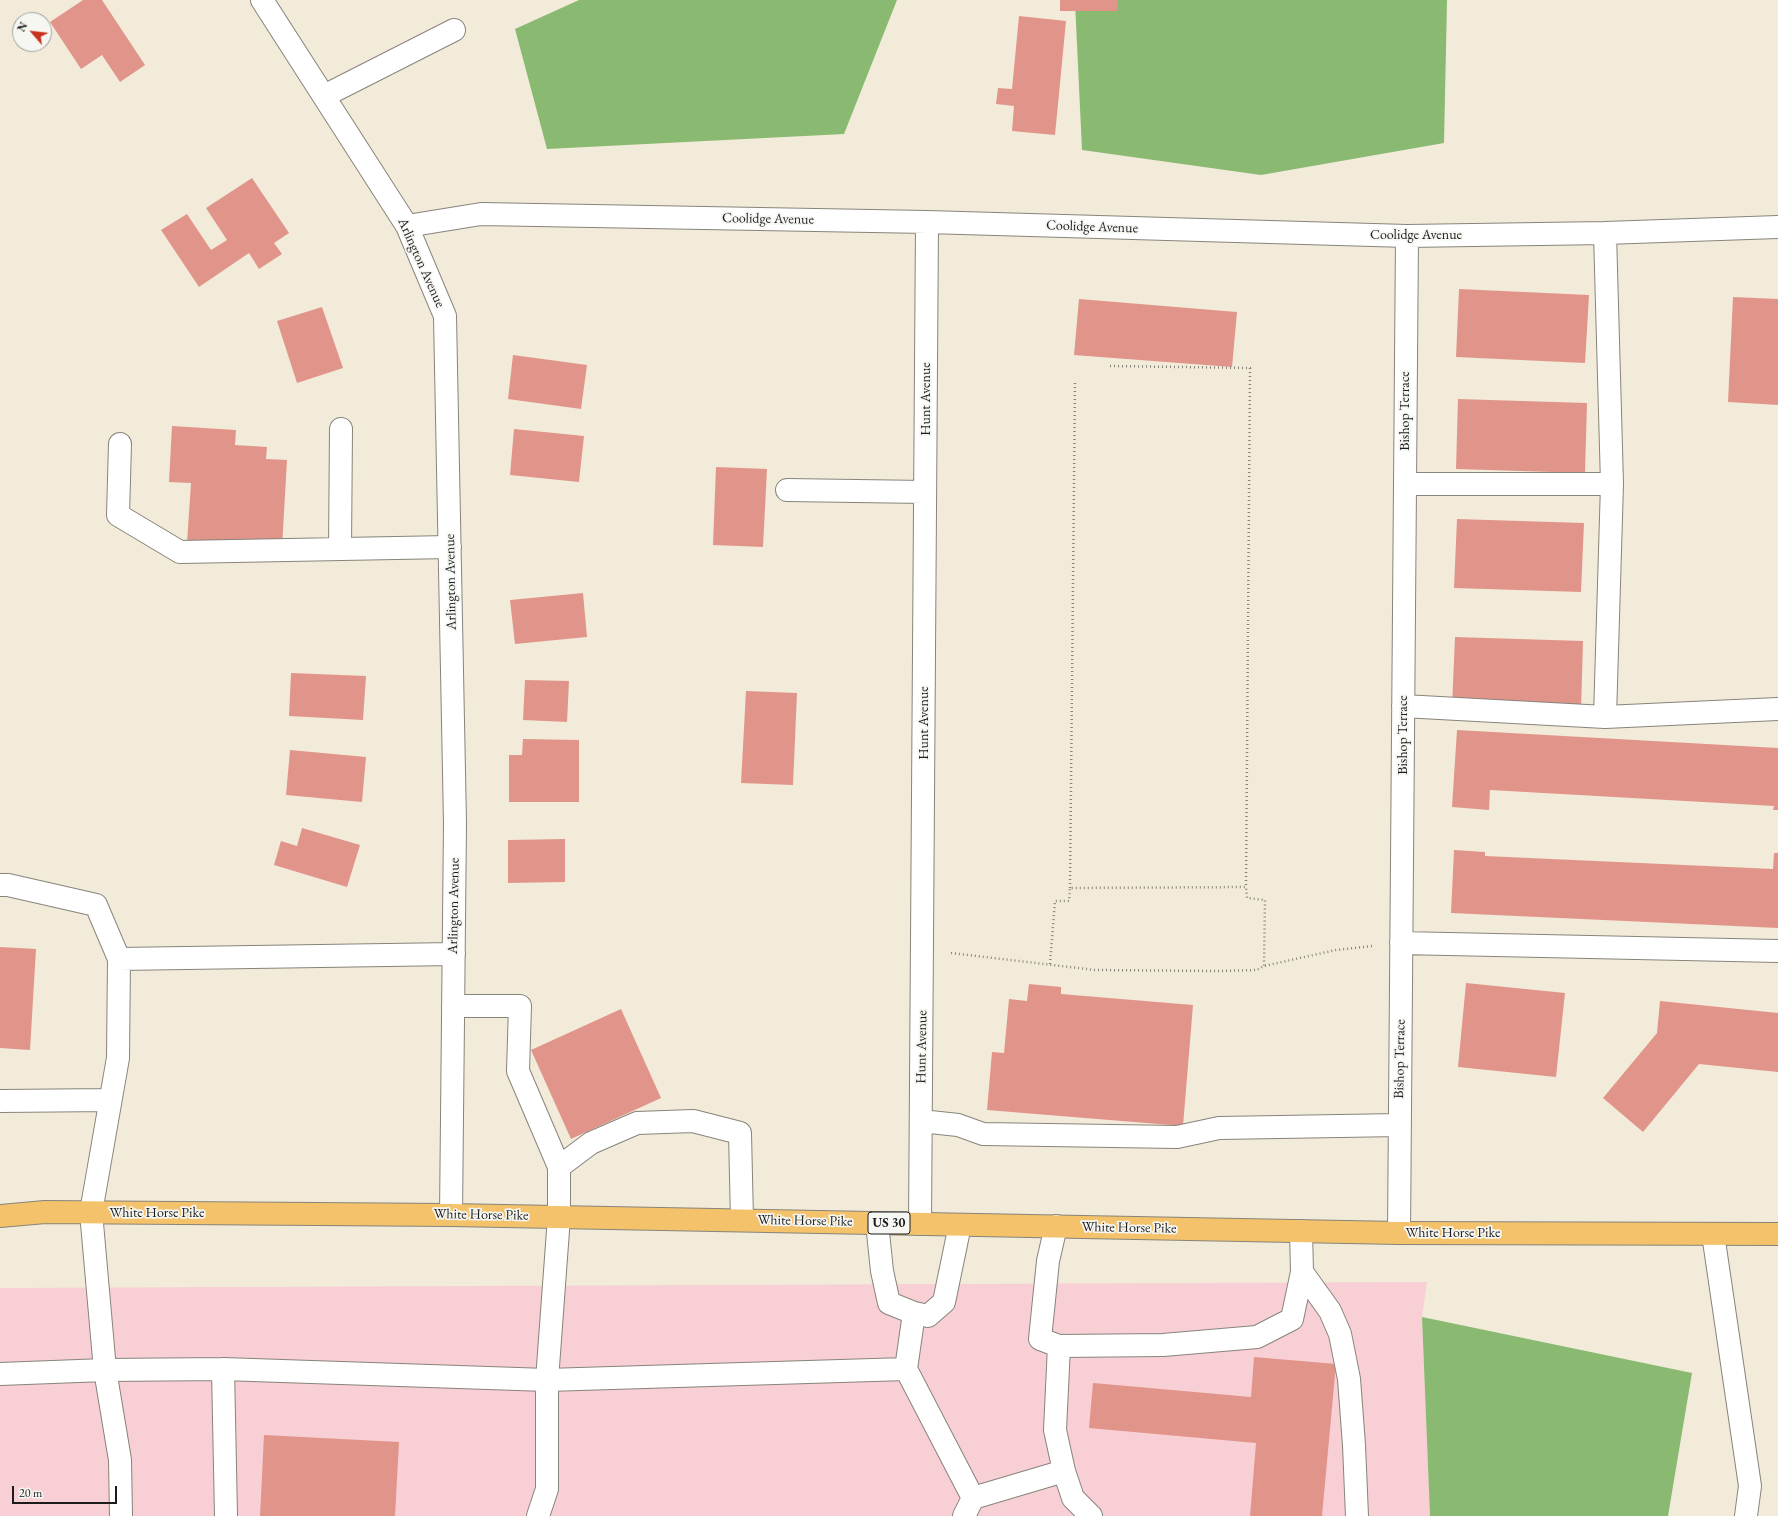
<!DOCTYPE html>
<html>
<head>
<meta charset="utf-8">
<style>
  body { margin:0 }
  #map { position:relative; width:1778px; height:1516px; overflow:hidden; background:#f2ebda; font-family:"EB Garamond",serif }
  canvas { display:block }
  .north { position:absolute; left:12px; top:12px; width:40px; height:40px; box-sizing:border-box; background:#f6f6f2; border:1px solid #9f9f9c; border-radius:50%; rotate:298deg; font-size:11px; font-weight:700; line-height:16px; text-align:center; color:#1c1c1c }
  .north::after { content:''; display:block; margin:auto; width:14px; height:18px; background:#c8321e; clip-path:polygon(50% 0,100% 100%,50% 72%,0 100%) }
  .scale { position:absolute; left:12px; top:1486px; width:105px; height:18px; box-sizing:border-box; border:2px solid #1c1c1c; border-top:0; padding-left:5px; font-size:12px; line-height:14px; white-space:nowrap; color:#1c1c1c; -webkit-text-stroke:3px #f6f6f2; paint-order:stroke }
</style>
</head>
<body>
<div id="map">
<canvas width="1778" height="1516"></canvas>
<div class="north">N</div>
<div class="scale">20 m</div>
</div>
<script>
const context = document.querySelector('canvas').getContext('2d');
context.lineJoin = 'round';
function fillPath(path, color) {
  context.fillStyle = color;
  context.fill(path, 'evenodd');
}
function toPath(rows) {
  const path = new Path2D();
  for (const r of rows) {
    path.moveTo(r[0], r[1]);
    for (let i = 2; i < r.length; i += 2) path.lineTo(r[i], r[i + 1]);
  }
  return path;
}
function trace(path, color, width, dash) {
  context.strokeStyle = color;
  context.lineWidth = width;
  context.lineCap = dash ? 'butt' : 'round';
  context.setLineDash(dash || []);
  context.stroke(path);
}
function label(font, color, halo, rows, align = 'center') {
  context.font = font + ' "EB Garamond",serif';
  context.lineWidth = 3.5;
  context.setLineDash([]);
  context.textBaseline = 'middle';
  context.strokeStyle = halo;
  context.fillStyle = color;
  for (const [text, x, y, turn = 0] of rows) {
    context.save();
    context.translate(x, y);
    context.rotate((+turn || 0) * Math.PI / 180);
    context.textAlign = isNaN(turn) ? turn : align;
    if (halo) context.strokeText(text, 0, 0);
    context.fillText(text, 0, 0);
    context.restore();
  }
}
const built = toPath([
  [1427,1282,1422,1317,1430,1516,0,1516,0,1288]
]);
const forest = toPath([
  [579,0,897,0,844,134,547,149,515,29],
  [1069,0,1447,0,1444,143,1261,175,1082,150,1075,2],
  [1422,1317,1692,1373,1668,1516,1430,1516]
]);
const building = toPath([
  [83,0,102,0,145,65,120,82,102,55,81,69,50,22],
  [1060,0,1117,0,1117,11,1060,11],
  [1019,16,1066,21,1055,135,1012,131,1014,106,996,104,998,88,1012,89],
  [252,178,289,233,274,243,282,254,259,269,249,253,199,287,161,230,187,214,211,250,227,240,206,208],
  [1459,289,1589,295,1585,363,1456,357],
  [1733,297,1778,299,1778,405,1728,402],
  [1079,299,1237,312,1232,367,1074,355],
  [322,307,343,368,297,383,277,321],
  [513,355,587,365,581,409,508,399],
  [1458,399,1587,403,1585,473,1456,469],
  [172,426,236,430,235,445,267,447,266,459,287,460,282,548,187,543,191,483,169,482],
  [514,429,584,436,579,482,510,475],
  [716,467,767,469,763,547,713,545],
  [1457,519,1584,523,1581,592,1454,588],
  [583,593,587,637,515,644,510,600],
  [1455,637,1583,641,1581,710,1452,706],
  [291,673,366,676,363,720,289,716],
  [525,680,569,681,567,722,523,720],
  [746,691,797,693,793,785,741,783],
  [1457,730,1778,748,1778,810,1773,810,1774,806,1490,790,1489,810,1452,807],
  [523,739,579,740,579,802,509,802,509,755,522,755],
  [290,750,366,757,362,802,286,795],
  [302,828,360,845,347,887,274,865,281,841,297,846],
  [565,839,565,882,508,883,508,840],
  [1454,850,1485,852,1485,856,1773,869,1774,853,1778,853,1778,928,1451,913],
  [0,947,36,949,30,1050,0,1048],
  [1466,983,1565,993,1556,1077,1458,1067],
  [1029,984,1061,987,1061,994,1193,1005,1183,1126,987,1110,992,1052,1004,1053,1009,999,1027,1001],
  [1660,1001,1778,1013,1778,1072,1699,1064,1643,1132,1603,1098,1657,1033],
  [621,1009,661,1098,571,1139,531,1050],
  [1254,1357,1336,1364,1322,1516,1250,1516,1256,1443,1089,1428,1093,1383,1251,1397],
  [264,1435,399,1442,395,1516,260,1516]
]);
const path = toPath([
  [1110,366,1250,368,1246,887],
  [1070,888,1075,381],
  [951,953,1095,970,1218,971,1257,970,1264,966,1336,950,1372,946],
  [1050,964,1055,901,1069,901,1070,888,1246,887,1247,898,1265,900,1264,966]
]);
const minor = toPath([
  [262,0,407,226,445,316,455,823,451,1215],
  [324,96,454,30],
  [407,226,481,214,927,222,1407,236,1605,233,1778,227],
  [1605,233,1612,484],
  [120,444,118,515,180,552,450,547],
  [1405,484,1612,484,1605,717,1778,709],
  [787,490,925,492],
  [340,549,341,429],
  [1403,706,1605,717],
  [0,885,8,885,96,905,119,959,118,1058,91,1212,105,1370,120,1460,121,1516],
  [1401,943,1778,951],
  [119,959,454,954],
  [453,1006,520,1006,518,1071,559,1167],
  [0,1101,110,1100],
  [921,1121,958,1125,983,1134,1177,1137,1219,1128,1400,1125],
  [877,1223,882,1271,889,1303,914,1313,928,1316,944,1302,960,1225],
  [920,1224,927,222],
  [1056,1226,1048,1261,1040,1339,1059,1346,1163,1345,1257,1337,1292,1319,1302,1272,1301,1231],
  [1399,1233,1407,236],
  [1713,1234,1750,1486,1746,1516],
  [1302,1272,1330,1311,1340,1334,1349,1379,1354,1445,1357,1516],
  [914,1313,906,1369,973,1498,964,1516],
  [1059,1346,1055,1430,1064,1471,1073,1498,1091,1516],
  [223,1369,226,1516],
  [0,1374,105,1370,223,1369,547,1380,559,1217,559,1167,591,1143,637,1123,693,1121,740,1133,742,1220],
  [973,1498,1064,1471],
  [538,1516,547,1489,547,1380,906,1369]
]);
const highway = toPath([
  [0,1216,45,1212,451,1215,1399,1233,1778,1234]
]);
const shields = [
  [889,1223,42]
];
const shieldNames = [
  ["US 30",889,1223]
];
const streetNames = [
  ["Coolidge Avenue",768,219,1],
  ["Coolidge Avenue",1092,227,2],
  ["Coolidge Avenue",1416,235],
  ["Arlington Avenue",421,263,66],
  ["Hunt Avenue",926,399,-90],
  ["Bishop Terrace",1405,411,-90],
  ["Arlington Avenue",451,582,-91],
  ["Hunt Avenue",924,723,-90],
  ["Bishop Terrace",1403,735,-90],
  ["Arlington Avenue",454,906,-89],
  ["Hunt Avenue",922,1047,-89],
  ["Bishop Terrace",1400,1059,-89],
  ["White Horse Pike",157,1213],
  ["White Horse Pike",481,1215,1],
  ["White Horse Pike",805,1221,1],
  ["White Horse Pike",1129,1228,1],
  ["White Horse Pike",1453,1233]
];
fillPath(built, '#f7cfd4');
fillPath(forest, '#8ab972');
fillPath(building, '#e1958a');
trace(minor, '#87847b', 24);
trace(highway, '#87847b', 24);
trace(path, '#87847b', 2.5, [1, 3]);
trace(minor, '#fff', 22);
trace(highway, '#f3c26a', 22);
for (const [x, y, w] of shields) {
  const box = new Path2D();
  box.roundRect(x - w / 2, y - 11, w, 22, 3);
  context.fillStyle = '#f6f6f2';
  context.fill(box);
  trace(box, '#1c1c1c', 1);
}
label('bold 13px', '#1c1c1c', null, shieldNames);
label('14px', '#1c1c1c', '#f6f6f2', streetNames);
</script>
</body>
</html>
